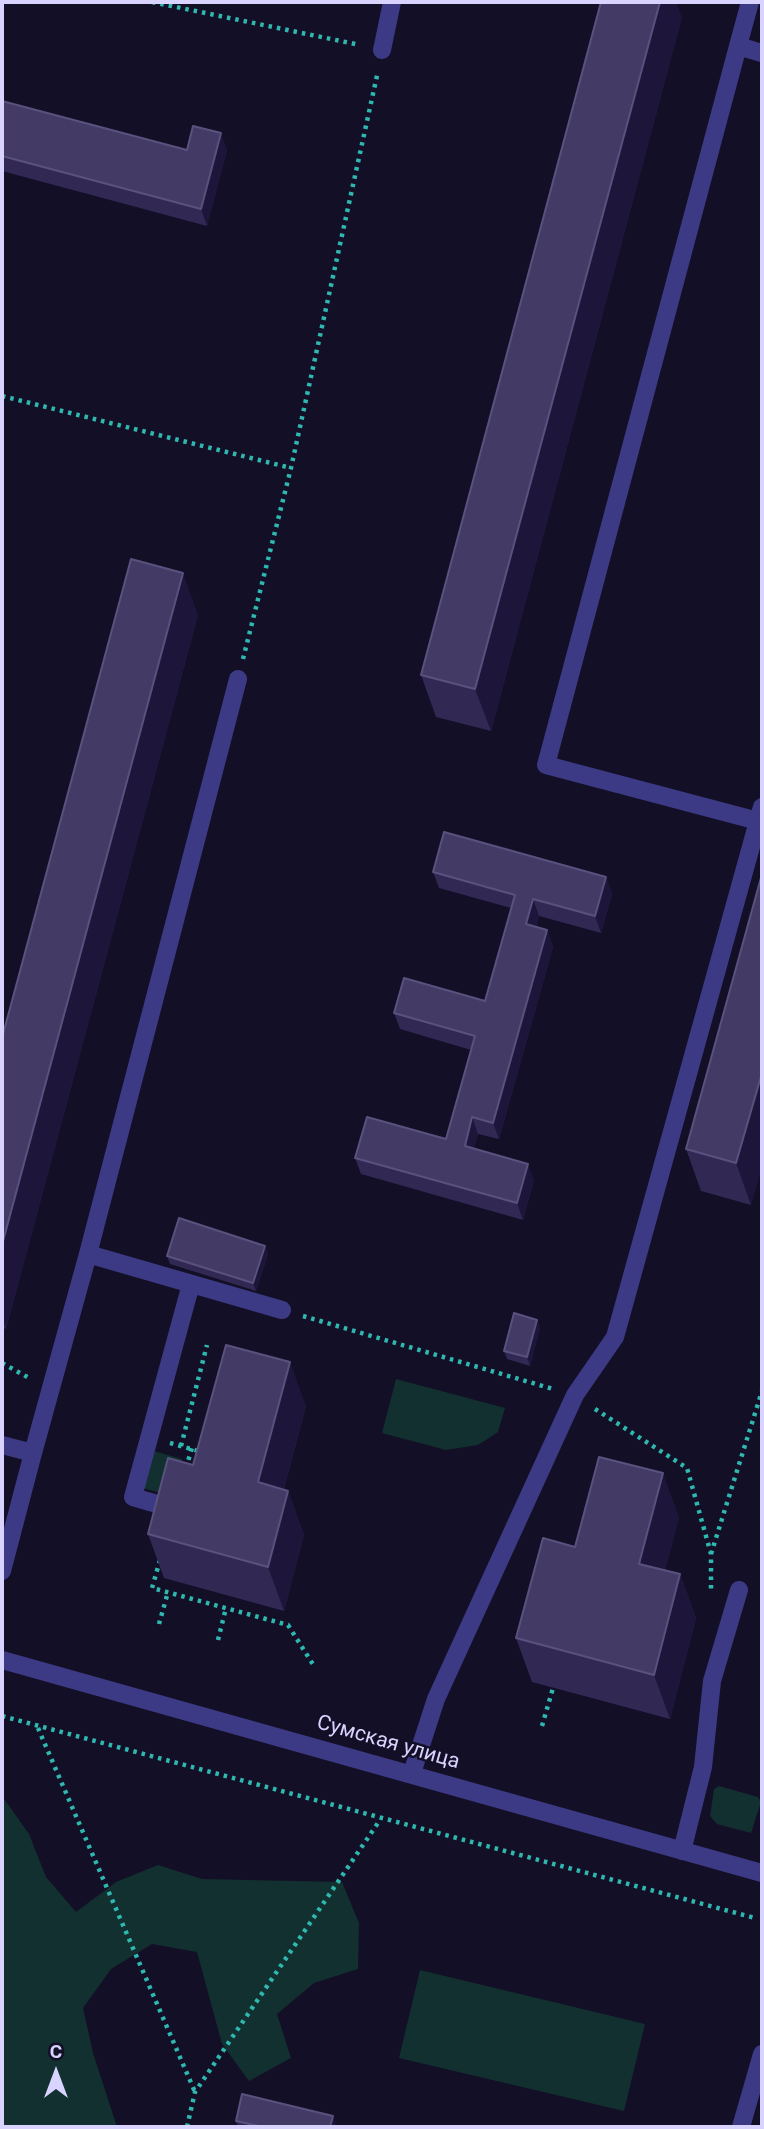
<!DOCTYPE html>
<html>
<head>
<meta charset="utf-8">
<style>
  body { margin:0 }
  #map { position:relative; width:764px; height:2129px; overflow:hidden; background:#130f26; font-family:Roboto,sans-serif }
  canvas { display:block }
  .frame { position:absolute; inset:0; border:4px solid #d9d4ff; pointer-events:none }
  .north { position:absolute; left:21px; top:2038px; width:70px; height:70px; -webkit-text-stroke:5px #130f26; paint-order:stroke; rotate:0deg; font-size:19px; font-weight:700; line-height:28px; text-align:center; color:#d9d4ff }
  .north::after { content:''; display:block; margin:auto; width:24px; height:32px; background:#d9d4ff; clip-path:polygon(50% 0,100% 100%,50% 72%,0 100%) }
</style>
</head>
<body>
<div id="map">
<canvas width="764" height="2129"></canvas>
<div class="frame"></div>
<div class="north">С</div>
</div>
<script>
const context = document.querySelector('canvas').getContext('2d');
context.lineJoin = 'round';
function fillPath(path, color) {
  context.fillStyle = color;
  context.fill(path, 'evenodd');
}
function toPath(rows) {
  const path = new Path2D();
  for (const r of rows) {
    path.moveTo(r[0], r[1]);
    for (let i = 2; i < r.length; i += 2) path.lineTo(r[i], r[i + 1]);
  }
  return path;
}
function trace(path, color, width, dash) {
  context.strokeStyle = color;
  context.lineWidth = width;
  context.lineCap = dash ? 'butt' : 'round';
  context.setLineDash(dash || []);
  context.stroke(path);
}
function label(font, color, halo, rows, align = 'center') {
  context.font = font + ' Roboto,sans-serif';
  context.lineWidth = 5;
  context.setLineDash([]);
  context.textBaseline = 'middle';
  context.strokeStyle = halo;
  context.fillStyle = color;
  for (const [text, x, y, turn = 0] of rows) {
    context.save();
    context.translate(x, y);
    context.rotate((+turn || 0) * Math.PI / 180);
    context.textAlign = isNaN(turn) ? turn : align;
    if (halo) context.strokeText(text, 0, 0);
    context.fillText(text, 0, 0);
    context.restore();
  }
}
const green = toPath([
  [396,1379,505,1408,498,1432,478,1445,446,1450,382,1433],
  [154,1451,182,1459,171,1496,143,1488],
  [719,1786,758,1797,761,1802,751,1833,717,1824,710,1816,714,1789],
  [2,1796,29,1834,46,1877,76,1912,116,1882,158,1865,202,1879,342,1882,359,1923,358,1969,314,1983,277,2014,291,2058,249,2081,222,2044,197,1952,152,1944,111,1969,83,2008,93,2053,117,2127,2,2127],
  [420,1970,645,2024,624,2111,399,2058]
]);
const path = toPath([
  [152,2,360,45],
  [2,396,291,468],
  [243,659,291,468,378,71],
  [303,1316,553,1389],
  [2,1363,29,1378],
  [595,1409,687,1468,711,1554,711,1591],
  [170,1443,202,1452],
  [181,1446,207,1345],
  [186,1468,192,1448],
  [711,1554,762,1391],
  [160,1560,152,1588,288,1625,314,1666],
  [159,1624,168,1592],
  [218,1640,226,1608],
  [2,1716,755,1918],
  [542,1726,553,1688],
  [38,1728,195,2092],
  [187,2127,195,2092,380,1820]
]);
const minor = toPath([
  [750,2,738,46,762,53],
  [738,46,546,765,758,821],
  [382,50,392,2],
  [88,1254,282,1310],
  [2,1445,33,1453,2,1571],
  [33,1453,88,1254,238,679],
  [174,1509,133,1497,191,1284],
  [2,1660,762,1873],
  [412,1773,436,1699,575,1395,615,1337,762,807],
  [682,1851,703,1767,712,1681,739,1590],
  [741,2127,762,2054]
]);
const wall = toPath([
  [682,17,491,731,436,717,421,675],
  [2,101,187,150,227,150,207,226,2,171],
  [198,615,6,1329,2,1327,2,1038],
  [433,872,606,877,612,894,601,933,539,916,536,927,547,930,553,947,499,1139,478,1134,474,1148,534,1180,523,1220,361,1174,355,1158,446,1139,471,1050,400,1029,394,1013,485,1001,511,908,439,888],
  [762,874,751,1205,701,1191,686,1149],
  [265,1246,268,1254,256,1291,170,1264,167,1256],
  [537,1320,540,1328,530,1366,507,1359,504,1351],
  [306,1406,284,1489,288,1491,304,1535,284,1611,164,1578,148,1534,193,1465],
  [679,1517,665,1570,680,1574,696,1618,670,1719,532,1682,516,1638,575,1547],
  [236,2121,336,2125,336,2127,238,2127]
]);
const shadedWall = toPath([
  [660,2,676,2,682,17,491,731,475,689],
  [221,133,227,150,207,226,201,209],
  [183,573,198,615,6,1329,2,1317,2,1245],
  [606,877,612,894,601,933,595,916],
  [533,899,539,916,532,941,526,924],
  [547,930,553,947,499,1139,493,1123],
  [762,1073,762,1168,751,1205,736,1163],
  [472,1117,478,1134,471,1162,465,1146],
  [528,1164,534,1180,523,1220,517,1203],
  [265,1246,268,1254,256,1291,253,1283],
  [537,1320,540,1328,530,1366,527,1357],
  [290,1362,306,1406,274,1526,258,1482],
  [663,1473,679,1517,655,1608,639,1564],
  [288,1491,304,1535,284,1611,268,1567],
  [680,1574,696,1618,670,1719,654,1675],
  [333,2116,336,2125,336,2127,330,2127]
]);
const building = toPath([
  [601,2,660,2,475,689,421,675,601,2],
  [2,101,187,150,193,126,221,133,201,209,2,156,2,101],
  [131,559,183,573,2,1245,2,1038,131,559],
  [444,832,606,877,595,916,533,899,526,924,547,930,493,1123,472,1117,465,1146,528,1164,517,1203,355,1158,367,1117,446,1139,475,1036,394,1013,404,978,485,1001,515,895,433,872,444,832],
  [762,874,762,1073,736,1163,686,1149,762,874],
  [179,1218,265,1246,253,1283,167,1256,179,1218],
  [514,1313,537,1320,527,1357,504,1351,514,1313],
  [226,1345,290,1362,258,1482,288,1491,268,1567,148,1534,168,1458,193,1465,226,1345],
  [599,1457,663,1473,639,1564,680,1574,654,1675,516,1638,543,1538,575,1547,599,1457],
  [242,2094,333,2116,330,2127,263,2127,236,2121,242,2094]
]);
const streetNames = [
  ["Сумская улица",388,1743,16]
];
fillPath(green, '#12302f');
trace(path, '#2fb8b0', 4.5, [3.5, 5]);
trace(minor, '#3d3a85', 18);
fillPath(wall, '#312854');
fillPath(shadedWall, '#1d163a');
fillPath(building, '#433a66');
trace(building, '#5a527e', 2);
label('21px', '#d9d4ff', '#130f26', streetNames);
</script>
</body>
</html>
